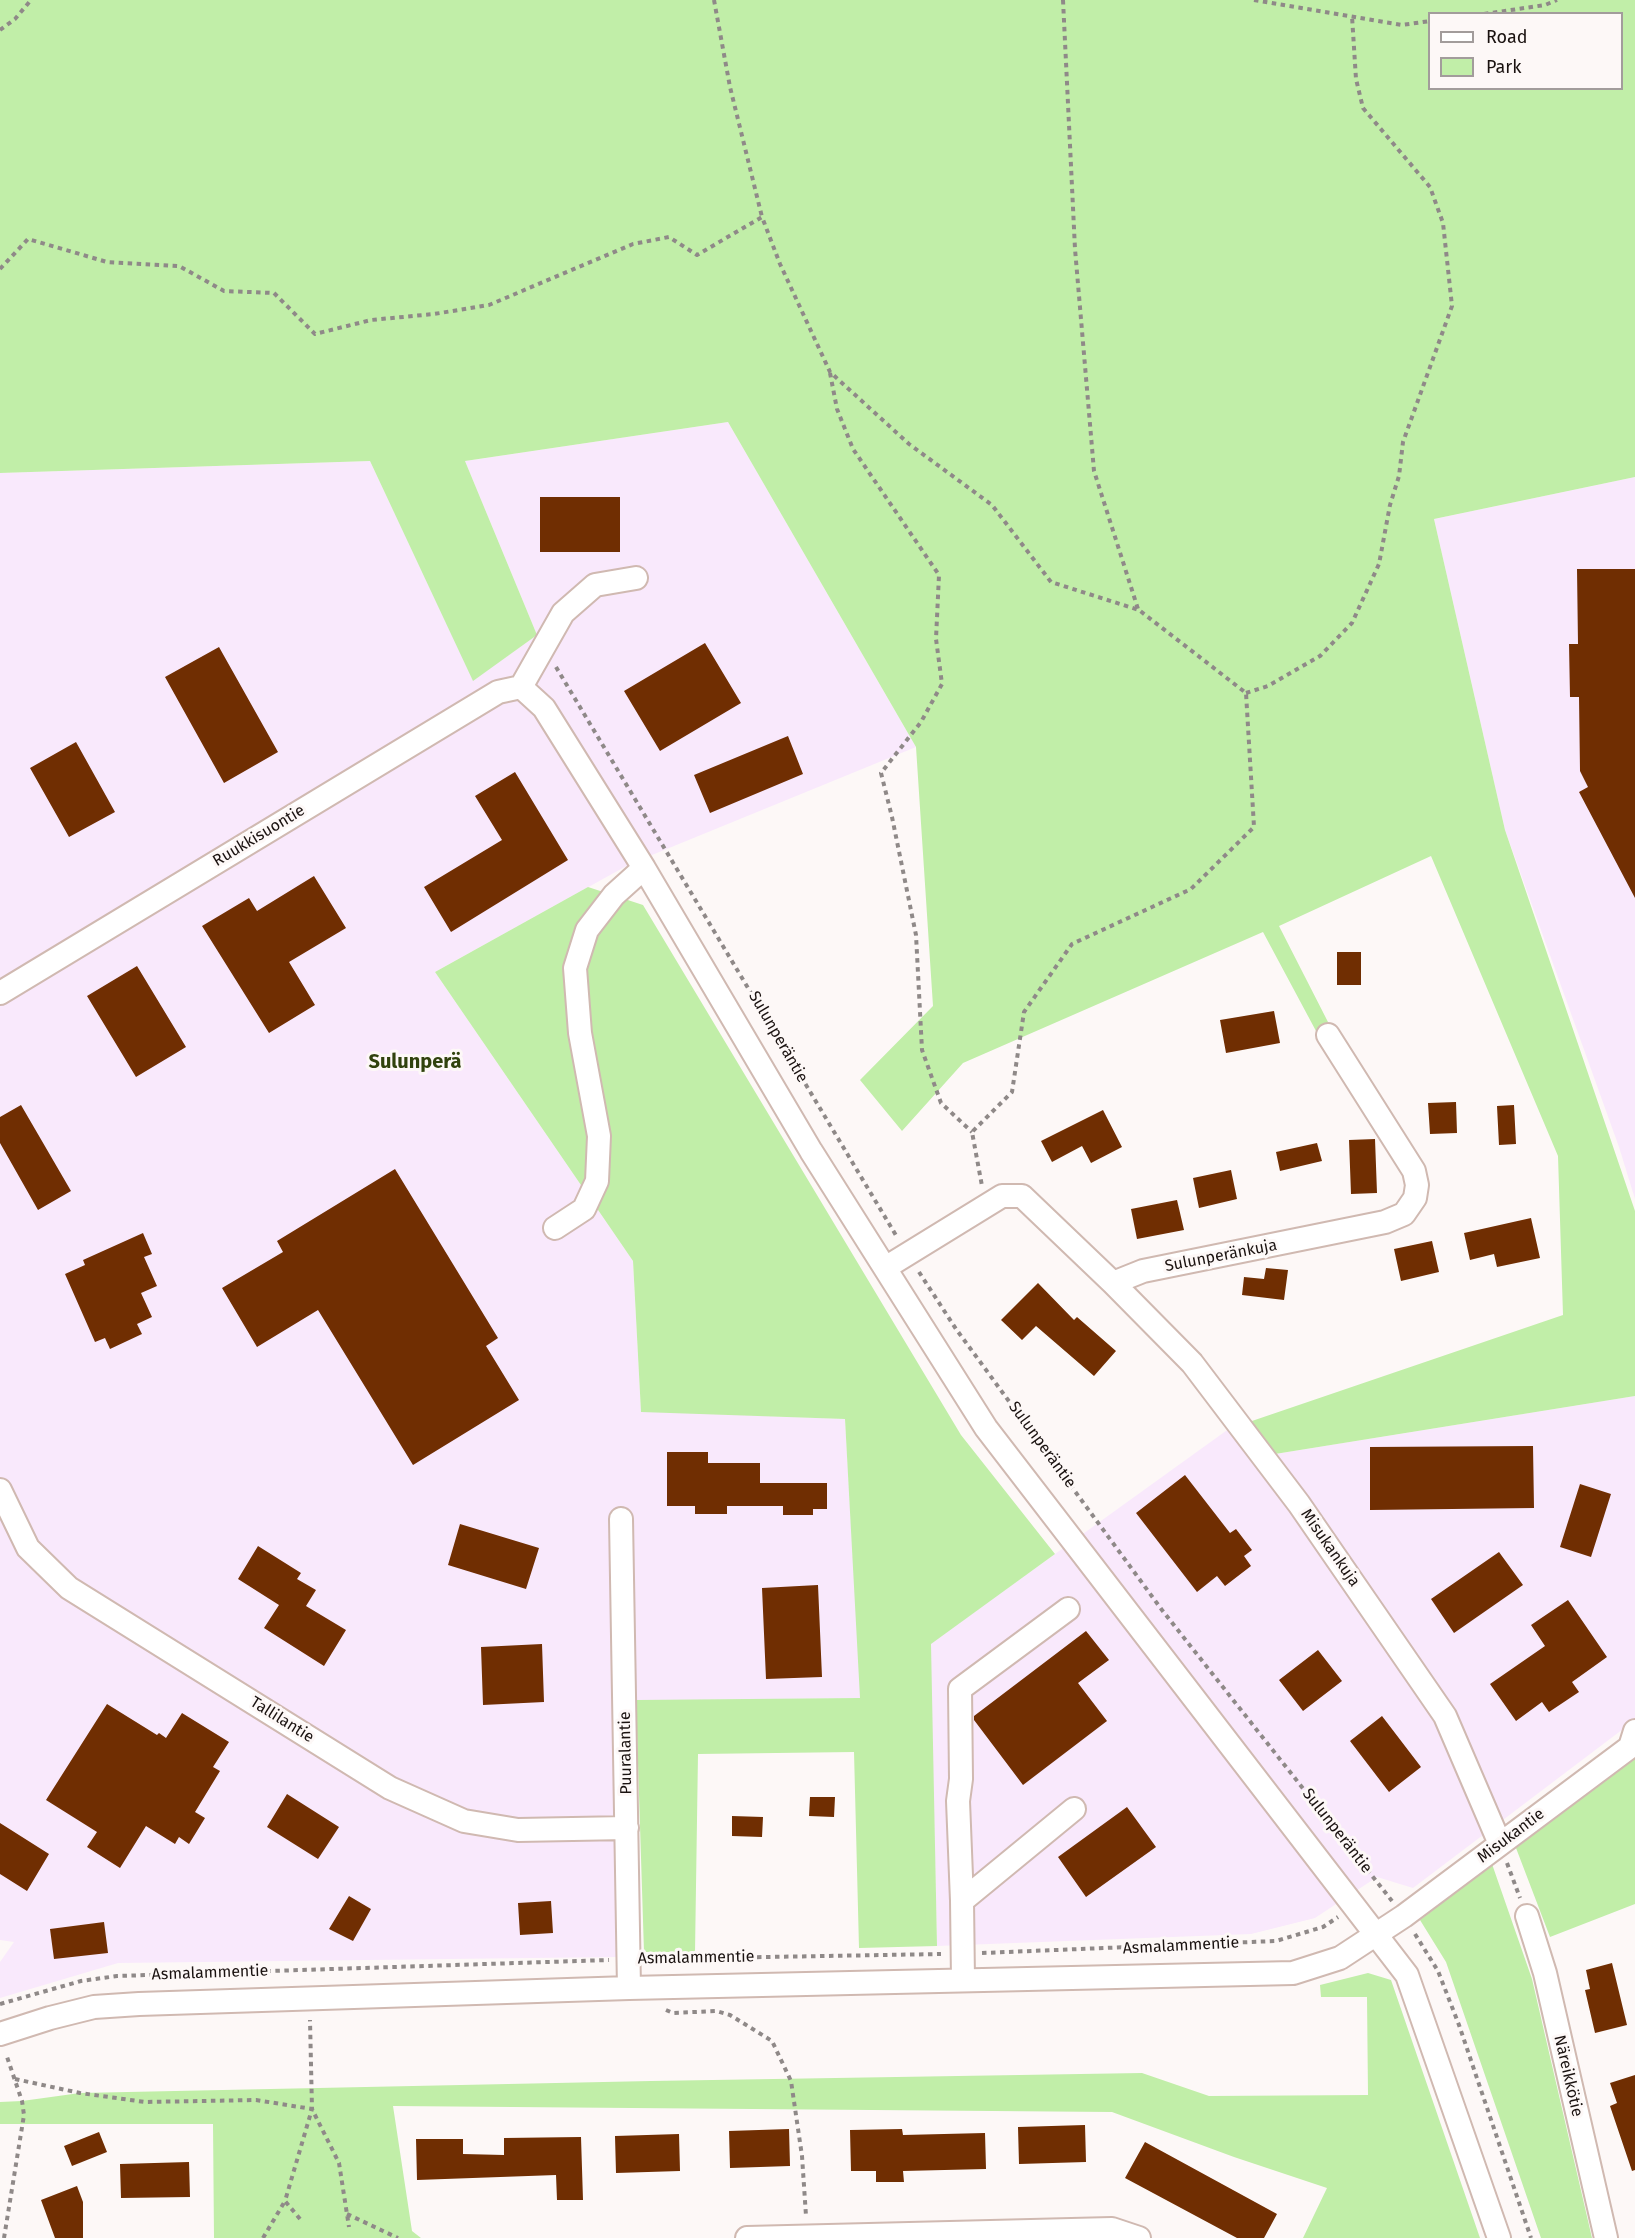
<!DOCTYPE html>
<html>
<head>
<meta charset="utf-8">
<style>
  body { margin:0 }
  #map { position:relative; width:1635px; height:2238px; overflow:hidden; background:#fdf8f7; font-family:"Fira Sans",sans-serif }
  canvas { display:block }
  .legend { position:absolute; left:1428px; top:12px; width:195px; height:78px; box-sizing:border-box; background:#fdf8f7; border:2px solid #a29c9b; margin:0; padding:8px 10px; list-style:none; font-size:18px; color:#1a1210 }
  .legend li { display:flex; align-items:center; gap:12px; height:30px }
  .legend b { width:30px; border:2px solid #a29c9b }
</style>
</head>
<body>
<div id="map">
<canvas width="1635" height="2238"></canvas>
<ul class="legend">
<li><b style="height:8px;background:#fff"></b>Road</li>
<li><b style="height:16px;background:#c1eea8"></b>Park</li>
</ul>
</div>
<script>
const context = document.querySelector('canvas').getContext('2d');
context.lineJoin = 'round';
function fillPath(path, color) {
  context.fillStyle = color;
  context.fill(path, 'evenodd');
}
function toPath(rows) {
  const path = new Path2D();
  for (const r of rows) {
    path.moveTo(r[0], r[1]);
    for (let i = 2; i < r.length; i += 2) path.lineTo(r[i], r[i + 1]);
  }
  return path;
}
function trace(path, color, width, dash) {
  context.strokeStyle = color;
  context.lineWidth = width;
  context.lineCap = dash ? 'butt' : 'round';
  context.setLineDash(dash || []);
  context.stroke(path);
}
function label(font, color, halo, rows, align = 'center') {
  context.font = font + ' "Fira Sans",sans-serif';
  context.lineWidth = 6;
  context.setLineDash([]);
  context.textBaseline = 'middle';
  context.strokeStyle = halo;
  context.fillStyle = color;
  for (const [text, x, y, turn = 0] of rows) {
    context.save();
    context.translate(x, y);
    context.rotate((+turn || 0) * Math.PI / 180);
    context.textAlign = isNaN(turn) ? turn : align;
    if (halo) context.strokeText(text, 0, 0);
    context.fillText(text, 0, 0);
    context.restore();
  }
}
const industrial = toPath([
  [728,422,916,747,630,864,435,972,633,1261,641,1411,845,1419,861,1698,617,1701,616,1957,118,1963,0,1998,0,1962,14,1942,0,1940,0,473,370,461,473,680,537,635,465,461],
  [1635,477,1635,1199,1619,1147,1505,830,1434,519],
  [1635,1396,1635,1720,1413,1888,1377,1877,1315,1918,1251,1934,937,1946,930,1644,1230,1428,1275,1454]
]);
const green = toPath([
  [0,0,1635,0,1635,477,1434,519,1505,830,1635,1211,1635,1396,1275,1454,1249,1422,1563,1315,1558,1156,1431,856,1279,926,1328,1022,1316,1031,1263,932,963,1063,902,1131,860,1080,933,1006,916,747,728,422,465,461,537,635,473,681,370,461,0,473],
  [1430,14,1622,14,1622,88,1430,88],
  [588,887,643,905,961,1435,1055,1554,931,1644,937,1946,859,1948,854,1752,698,1754,695,1952,644,1952,636,1700,860,1698,845,1419,641,1412,633,1261,435,972],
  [1635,1754,1635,1904,1550,1937,1516,1848],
  [1492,1864,1532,1979,1592,2238,1541,2238,1446,1962,1420,1920],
  [1368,1973,1391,1980,1480,2238,1303,2238,1327,2188,1234,2157,1112,2112,393,2106,412,2231,421,2238,214,2238,213,2124,0,2124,0,2102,22,2101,80,2093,651,2081,1142,2073,1209,2096,1368,2095,1367,1997,1321,1997,1320,1985]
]);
const building = toPath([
  [540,497,620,497,620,552,540,552],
  [1577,569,1635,569,1635,898,1579,792,1588,787,1580,771,1579,697,1570,697,1569,644,1578,644],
  [705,643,741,703,660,751,624,691],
  [219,647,278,752,224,783,165,677],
  [788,736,803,774,710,813,694,775],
  [76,742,115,812,69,837,30,768],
  [515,772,568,860,451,932,424,887,502,840,475,796],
  [314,876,346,928,289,962,315,1005,269,1033,202,926,249,898,257,911],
  [1337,952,1361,952,1361,985,1337,985],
  [137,966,186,1047,136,1077,87,996],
  [1274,1011,1280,1043,1226,1053,1220,1020],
  [1456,1102,1457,1133,1430,1134,1428,1103],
  [21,1105,71,1191,38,1210,0,1143,0,1117],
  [1514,1105,1516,1144,1499,1145,1497,1106],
  [1103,1110,1122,1147,1091,1163,1082,1146,1052,1162,1041,1141],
  [1375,1139,1377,1193,1351,1194,1349,1140],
  [1317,1143,1322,1161,1280,1171,1276,1152],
  [395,1169,498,1338,486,1346,519,1400,413,1465,318,1310,257,1347,222,1288,283,1252,277,1241],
  [1231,1170,1237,1199,1199,1208,1193,1178],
  [1177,1200,1184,1230,1137,1239,1131,1209],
  [1531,1218,1540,1258,1497,1267,1494,1254,1470,1260,1464,1233],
  [143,1233,152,1254,144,1257,157,1286,141,1293,152,1317,137,1324,142,1334,110,1349,105,1338,95,1342,65,1274,85,1265,83,1260],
  [1432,1241,1439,1272,1401,1281,1394,1249],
  [1266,1268,1288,1270,1284,1300,1242,1295,1244,1277,1264,1279],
  [1038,1283,1074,1320,1077,1317,1116,1351,1094,1376,1036,1326,1022,1340,1001,1320],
  [1533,1446,1534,1508,1370,1510,1370,1447],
  [667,1452,708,1452,708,1463,760,1463,760,1483,827,1483,827,1509,813,1509,813,1515,783,1515,783,1506,727,1506,727,1514,695,1514,695,1506,667,1506],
  [1185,1475,1230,1533,1236,1529,1252,1550,1244,1556,1251,1566,1225,1586,1217,1576,1197,1592,1136,1513],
  [1580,1484,1611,1494,1591,1557,1560,1547],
  [460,1524,539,1548,526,1589,448,1565],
  [258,1546,301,1573,297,1579,316,1590,306,1606,346,1630,324,1666,264,1628,279,1605,238,1579],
  [1499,1552,1523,1585,1454,1633,1431,1599],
  [818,1585,822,1677,766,1679,762,1588],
  [1568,1600,1607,1657,1572,1682,1579,1692,1549,1712,1542,1702,1516,1721,1490,1684,1545,1646,1531,1625],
  [1086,1631,1109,1660,1078,1683,1107,1721,1023,1785,974,1720,974,1716],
  [542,1644,544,1702,483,1705,481,1647],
  [1318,1650,1342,1681,1303,1711,1279,1680],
  [107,1704,157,1735,159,1733,166,1738,182,1713,229,1742,213,1767,220,1771,195,1812,205,1818,189,1844,179,1837,175,1844,146,1826,120,1868,87,1847,97,1832,46,1800],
  [1382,1716,1421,1767,1389,1792,1350,1741],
  [287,1794,339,1827,318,1859,267,1827],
  [810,1797,835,1797,834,1817,809,1816],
  [1127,1807,1156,1847,1086,1897,1058,1857],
  [732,1816,763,1817,762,1837,732,1836],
  [0,1823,49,1854,27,1891,0,1874],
  [349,1896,371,1909,353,1941,329,1929],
  [551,1901,553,1933,520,1935,518,1903],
  [104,1922,108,1953,54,1959,50,1929],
  [1612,1963,1627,2025,1595,2033,1585,1990,1590,1989,1586,1970],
  [1635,2075,1635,2170,1632,2171,1610,2106,1617,2103,1610,2083],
  [1085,2125,1086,2162,1019,2164,1018,2127],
  [789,2129,790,2166,730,2168,729,2131],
  [902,2129,903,2135,985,2133,986,2169,903,2171,904,2182,876,2182,876,2171,851,2171,850,2130],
  [99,2132,107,2152,72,2166,64,2146],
  [679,2134,680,2171,616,2173,615,2136],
  [581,2137,583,2200,557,2200,556,2175,417,2180,416,2139,463,2139,463,2154,504,2155,504,2138],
  [1145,2142,1277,2214,1264,2238,1237,2238,1125,2178],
  [189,2162,190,2197,121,2198,120,2164],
  [77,2186,83,2202,83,2238,55,2238,41,2200]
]);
const path = toPath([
  [714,0,730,87,762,217],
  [1063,0,1075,249,1094,471,1138,609],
  [1254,0,1402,25,1430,21],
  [1484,14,1545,5,1557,0],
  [0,30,15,19,31,0],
  [0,269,28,239,107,262,179,266,224,291,274,293,315,334,371,320,434,314,489,305,633,244,669,237,697,255,762,217,780,264,830,372,909,444,992,505,1051,582,1139,610,1246,693,1254,827,1191,889,1072,944,1024,1012,1012,1092,972,1132,982,1186],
  [830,373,837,409,853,449,939,575,936,639,942,684,921,722,881,773,892,817,916,935,922,1050,941,1103,972,1132],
  [556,667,897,1237],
  [1246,693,1268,686,1320,656,1352,623,1379,564,1390,505,1399,476,1403,442,1452,306,1443,223,1430,187,1363,108,1356,79,1352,16],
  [919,1272,956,1329,1162,1610,1392,1901],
  [1507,1863,1520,1898],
  [1415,1934,1438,1971,1459,2025,1531,2238],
  [982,1953,1276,1941,1323,1927,1338,1917],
  [649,1959,941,1954],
  [0,2004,81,1981,117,1976,609,1960],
  [666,2010,673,2013,716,2011,730,2015,772,2041,791,2081,802,2156,806,2216],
  [15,2079,80,2093,145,2102,256,2100,312,2109,339,2163,349,2227],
  [347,2214,398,2238],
  [300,2219,285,2201,312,2109,310,2020],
  [4,2238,24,2115,22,2101,6,2054],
  [263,2238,285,2201]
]);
const minor = toPath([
  [521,687,544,708,644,868,811,1151,986,1428,1407,1975,1499,2238],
  [521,687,563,613,595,585,636,578],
  [0,993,498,692,521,687],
  [555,1228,584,1209,597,1181,599,1136,580,1033,575,968,587,930,614,895,644,868],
  [885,1268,1002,1196,1022,1196,1113,1283,1143,1271,1385,1222,1404,1214,1415,1198,1417,1185,1414,1171,1328,1035],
  [1113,1283,1192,1363,1299,1504,1445,1716,1500,1844],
  [0,1490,28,1548,69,1588,390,1788,464,1821,518,1830,627,1828],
  [621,1519,629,1988],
  [962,1901,958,1801,961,1779,960,1689,1068,1609],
  [1527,1916,1545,1973,1606,2238],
  [963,1980,962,1901,1074,1809],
  [0,2034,50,2018,94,2007,139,2004,629,1988,1293,1973,1340,1958,1404,1916,1630,1747,1635,1731],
  [747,2238,1112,2229,1139,2238]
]);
const streetNames = [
  ["Ruukkisuontie",259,836,-31],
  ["Sulunperäntie",778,1037,60],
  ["Sulunperänkuja",1221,1256,-11],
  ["Sulunperäntie",1042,1445,54],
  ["Misukankuja",1330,1548,55],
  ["Tallilantie",282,1720,32],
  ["Puuralantie",626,1753,-91],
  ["Sulunperäntie",1337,1831,52],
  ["Misukantie",1511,1836,-37],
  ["Asmalammentie",1181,1946,-3],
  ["Asmalammentie",696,1958,-1],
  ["Asmalammentie",210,1973,-2],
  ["Näreikkötie",1568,2076,77]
];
const quarterNames = [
  ["Sulunperä",415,1062]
];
fillPath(industrial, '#f9e9fc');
fillPath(green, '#c1eea8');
fillPath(building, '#702e02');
trace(minor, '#d0b9b1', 26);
trace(path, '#8f8988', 4, [4.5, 4.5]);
trace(minor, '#fff', 22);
label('16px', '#1a1210', '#fdf8f7', streetNames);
label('bold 20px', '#30420d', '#fdf8f7', quarterNames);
</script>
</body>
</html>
